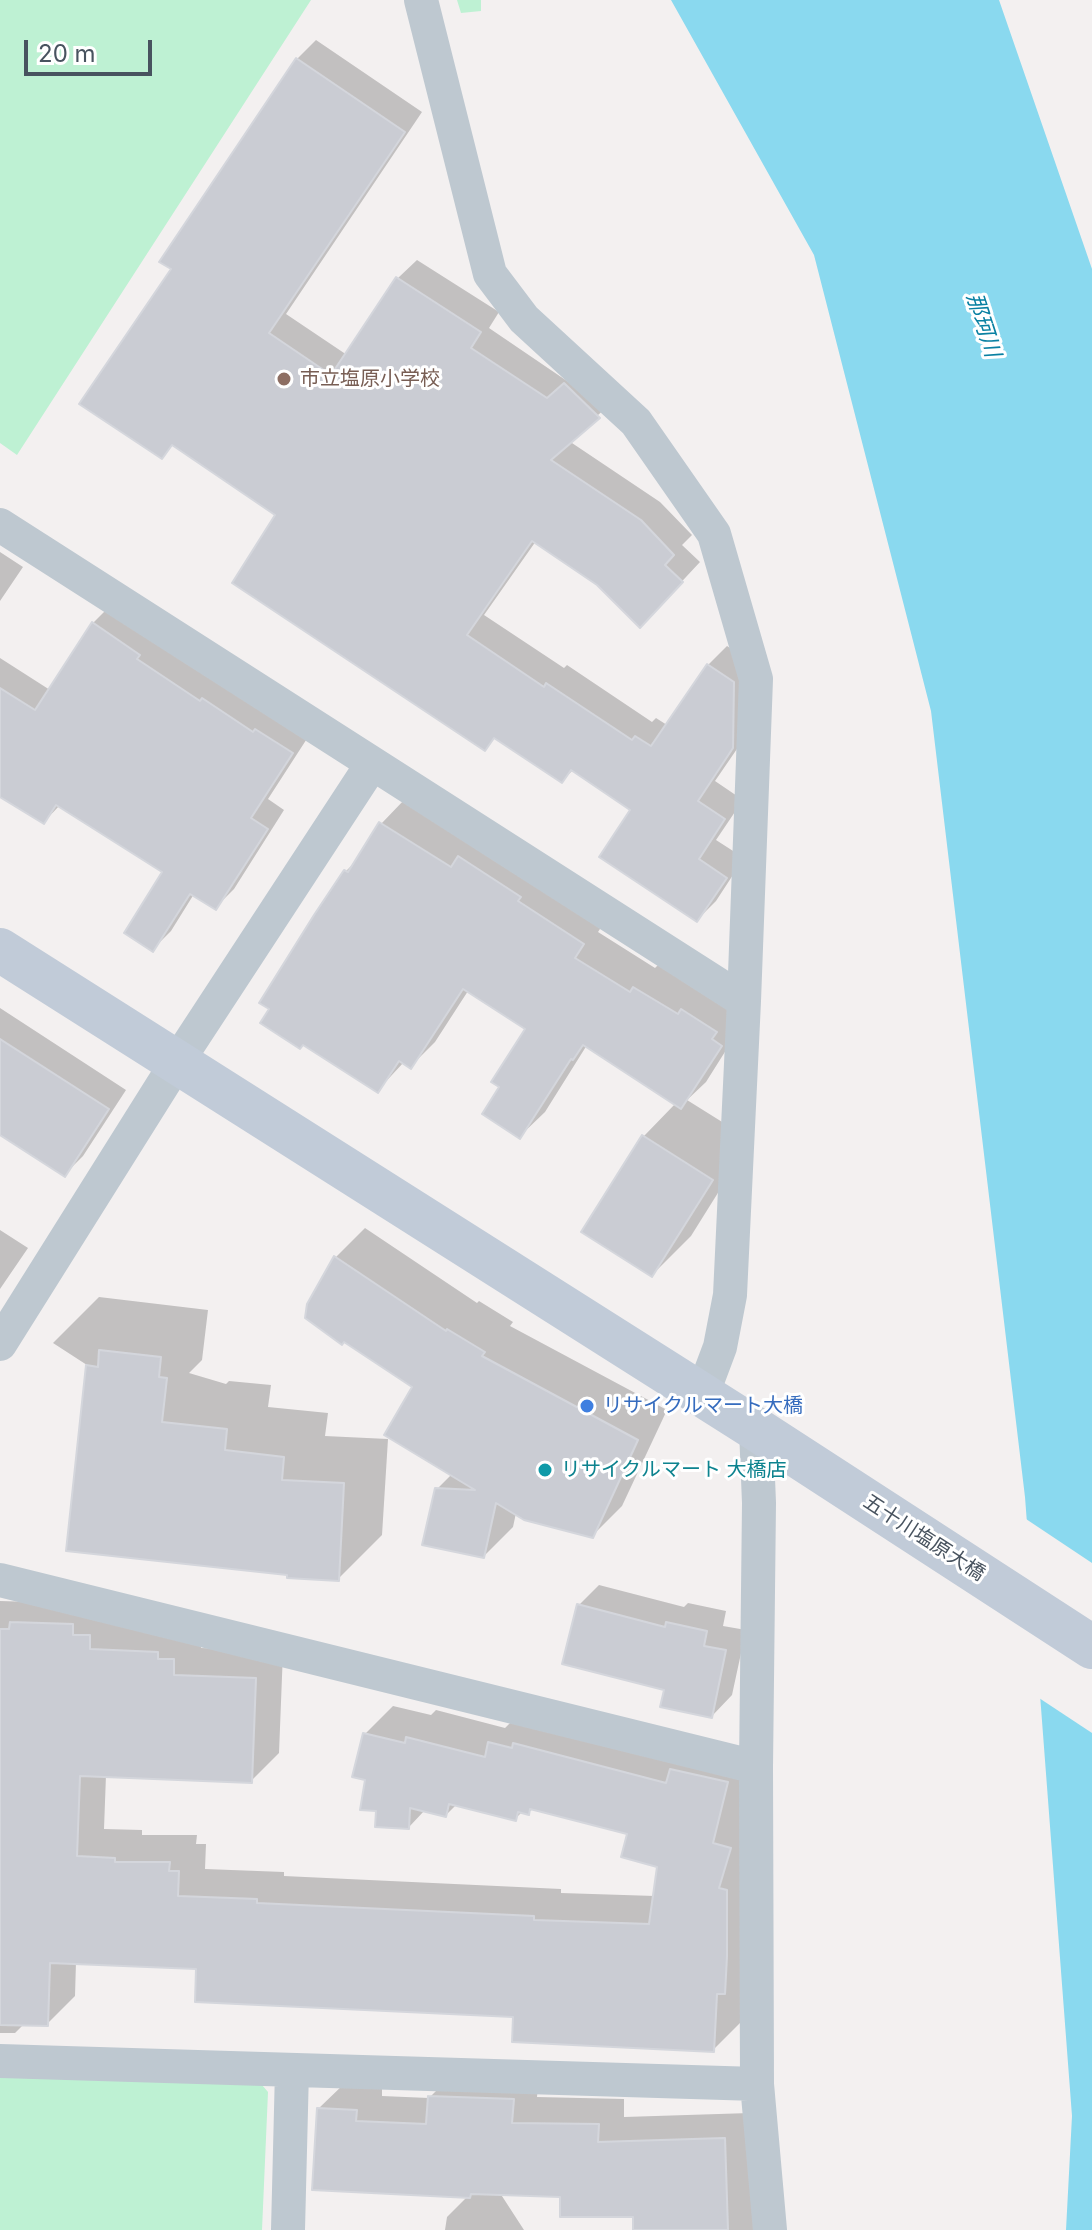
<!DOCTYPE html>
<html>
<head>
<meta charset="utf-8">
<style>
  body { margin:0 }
  #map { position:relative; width:1092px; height:2230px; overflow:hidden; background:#f3f0f0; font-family:Inter,sans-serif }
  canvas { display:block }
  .scale { position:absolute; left:24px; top:40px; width:128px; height:36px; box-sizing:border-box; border:4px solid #48535f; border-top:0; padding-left:10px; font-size:24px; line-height:28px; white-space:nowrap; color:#48535f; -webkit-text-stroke:6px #fff; paint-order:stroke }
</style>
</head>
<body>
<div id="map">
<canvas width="1092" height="2230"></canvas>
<div class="scale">20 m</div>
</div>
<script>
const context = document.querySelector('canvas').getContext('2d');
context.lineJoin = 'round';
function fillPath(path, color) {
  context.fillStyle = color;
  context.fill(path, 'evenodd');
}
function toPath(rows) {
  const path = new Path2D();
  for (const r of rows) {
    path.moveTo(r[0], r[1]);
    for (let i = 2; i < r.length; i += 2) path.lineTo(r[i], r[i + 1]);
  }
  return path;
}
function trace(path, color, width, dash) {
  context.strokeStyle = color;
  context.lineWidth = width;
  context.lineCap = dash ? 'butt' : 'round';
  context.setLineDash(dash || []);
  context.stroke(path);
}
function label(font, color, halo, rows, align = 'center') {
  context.font = font + ' Inter,"Noto Sans JP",sans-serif';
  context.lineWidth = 6;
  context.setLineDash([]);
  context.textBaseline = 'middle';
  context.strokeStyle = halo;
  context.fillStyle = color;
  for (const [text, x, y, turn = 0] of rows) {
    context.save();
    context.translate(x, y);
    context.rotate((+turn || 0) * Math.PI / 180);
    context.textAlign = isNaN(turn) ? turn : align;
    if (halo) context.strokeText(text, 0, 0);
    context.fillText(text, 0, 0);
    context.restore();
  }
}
const green = toPath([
  [0,0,311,0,17,455,0,443],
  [457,0,481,0,481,11,461,13],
  [0,2078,257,2079,268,2092,262,2230,0,2230]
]);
const water = toPath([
  [671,0,999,0,1092,269,1092,2230,1066,2230,1072,2116,1025,1497,931,711,814,255]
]);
const pier = toPath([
  [1023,1517,1092,1563,1092,1733,1036,1696]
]);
const shadow = toPath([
  [316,40,422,112,286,314,347,355,398,278,417,260,499,312,489,328,567,381,617,398,569,441,660,502,692,535,682,545,700,562,658,607,599,583,536,541,484,615,564,668,567,665,652,722,656,718,667,725,708,665,727,646,752,662,752,727,715,781,743,800,716,840,744,858,716,901,697,920,633,810,573,770,562,781,496,737,485,749,278,514,174,444,162,457,174,268,297,59],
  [0,552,23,567,0,601],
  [111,605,310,734,268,799,284,810,234,889,216,907,194,894,171,931,153,949,165,871,60,805,44,822,0,794,0,658,50,690,93,623],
  [405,799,607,918,598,932,655,968,659,964,745,1020,706,1082,687,1100,751,1140,691,1236,652,1275,644,1136,676,1103,587,1045,545,1112,520,1136,502,1086,528,1028,468,991,435,1042,411,1066,404,1062,378,1090,346,871,359,858,381,824],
  [0,1008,126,1090,83,1156,65,1174,0,1132],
  [365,1228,477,1303,479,1301,513,1322,510,1326,667,1410,622,1506,592,1536,516,1513,513,1527,484,1556,437,1489,452,1474,415,1387,335,1258],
  [0,1230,28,1248,0,1289],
  [99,1297,208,1310,202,1360,189,1373,226,1384,229,1381,271,1385,268,1407,328,1413,325,1436,388,1439,382,1535,338,1579,107,1378,53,1343],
  [599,1585,684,1607,688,1603,726,1611,723,1626,746,1630,732,1695,712,1716,666,1688,579,1605],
  [0,1601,33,1602,201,1632,201,1648,283,1651,279,1753,251,1781,106,1775,104,1829,142,1830,142,1835,197,1835,196,1844,206,1844,205,1869,284,1872,284,1876,561,1889,561,1893,655,1896,659,1865,630,1832,534,1808,528,1813,523,1811,515,1819,457,1804,446,1815,425,1810,409,1827,378,1809,367,1778,365,1734,393,1706,431,1715,436,1710,505,1728,518,1715,754,1755,741,2022,713,2050,516,2015,198,1967,76,1962,75,1996,47,2024,24,2024,15,2033,0,2033],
  [456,2071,539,2074,537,2097,624,2099,624,2117,750,2113,754,2230,635,2230,635,2215,562,2195,500,2193,524,2230,445,2230,447,2217,468,2196,318,2109,345,2083,382,2085,382,2096,429,2098]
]);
const building = toPath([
  [296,58,405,132,269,333,331,375,396,277,481,332,471,348,547,398,564,383,600,418,551,460,641,520,674,555,665,565,683,582,640,628,597,585,532,541,467,635,544,687,546,683,632,740,635,736,651,746,707,664,734,682,733,748,698,801,725,819,699,859,727,878,697,922,599,857,630,810,571,770,562,783,494,738,485,751,232,583,275,515,172,445,162,459,79,404,171,269,159,262,296,58],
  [92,622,140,655,137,659,200,701,202,698,253,732,255,729,293,753,251,818,268,829,216,910,190,894,153,952,124,933,162,872,56,805,44,824,0,797,0,688,35,710,92,622],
  [379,822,451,867,458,856,521,897,518,901,584,944,575,958,630,992,633,987,678,1014,681,1009,717,1032,712,1039,722,1046,681,1109,583,1045,573,1060,571,1059,520,1139,482,1114,499,1087,491,1082,525,1029,463,989,411,1069,399,1061,378,1093,303,1045,300,1049,260,1023,269,1009,259,1003,314,915,344,870,348,872,379,822],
  [0,1039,109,1109,65,1177,0,1135,0,1039],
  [642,1135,713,1180,652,1277,581,1232,642,1135],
  [334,1256,446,1331,447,1329,485,1352,482,1356,638,1440,593,1538,524,1520,496,1503,484,1558,422,1545,435,1488,475,1490,384,1435,412,1387,344,1342,342,1345,305,1318,307,1304,334,1256],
  [99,1350,161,1357,159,1377,167,1378,162,1422,227,1429,225,1450,284,1457,282,1480,344,1483,339,1581,287,1578,287,1575,66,1551,86,1365,98,1367,99,1350],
  [577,1604,665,1627,666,1622,707,1631,704,1646,726,1650,712,1718,660,1707,664,1690,562,1664,577,1604],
  [10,1622,73,1624,73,1635,90,1635,90,1649,158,1652,158,1659,174,1659,174,1675,256,1678,252,1783,80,1776,77,1856,115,1858,115,1862,170,1862,169,1871,179,1871,178,1896,257,1899,257,1903,534,1916,534,1920,649,1924,657,1867,621,1857,627,1834,530,1809,529,1815,518,1812,516,1821,449,1804,446,1817,410,1808,409,1829,375,1827,376,1811,360,1810,365,1780,352,1777,363,1733,405,1743,406,1737,485,1757,488,1742,512,1748,513,1743,666,1783,670,1769,728,1782,713,1843,731,1848,719,1888,727,1890,727,1956,725,1994,717,1994,714,2052,512,2042,513,2017,195,2002,196,1969,50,1963,48,2026,0,2025,0,1629,9,1629,10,1622],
  [428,2096,514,2099,512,2123,599,2124,598,2142,725,2138,728,2230,633,2230,633,2217,560,2217,560,2197,471,2194,470,2198,312,2190,317,2108,357,2110,356,2121,426,2124,428,2096]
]);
const street = toPath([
  [421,0,490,274,524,319,636,422,714,534,756,679,744,1001,730,1295,720,1347,702,1395],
  [0,525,744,1001],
  [0,1344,177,1062,372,764],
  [756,1429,759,1503,756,1767,757,2084,770,2230],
  [0,1580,756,1767],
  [0,2061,757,2084],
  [288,2230,292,2070]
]);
const secondary = toPath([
  [0,950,756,1429,1092,1647]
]);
const markers = [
  [284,379,8,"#8d6e63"],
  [587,1406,8,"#3f7fe0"],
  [545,1470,8,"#0f9aa8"]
];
const educationNames = [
  ["市立塩原小学校",300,379]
];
const shopNames = [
  ["リサイクルマート大橋",603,1406]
];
const cultureNames = [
  ["リサイクルマート 大橋店",561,1470]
];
const streetNames = [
  ["五十川塩原大橋",924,1538,33]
];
const waterNames = [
  ["那珂川",983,325,72]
];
fillPath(green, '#bef1d3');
fillPath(water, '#8ad9ef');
fillPath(pier, '#f3f0f0');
fillPath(shadow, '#0003');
fillPath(building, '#caccd3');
trace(building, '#d4d6dc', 2);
trace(street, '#bec8d0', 34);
trace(secondary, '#c1cbd8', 44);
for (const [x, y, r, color] of markers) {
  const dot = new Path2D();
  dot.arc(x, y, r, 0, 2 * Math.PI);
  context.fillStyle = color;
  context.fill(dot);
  trace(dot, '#fff', 3);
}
label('20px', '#785e54', '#fff', educationNames, 'left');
label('20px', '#366cbe', '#fff', shopNames, 'left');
label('20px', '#0d838f', '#fff', cultureNames, 'left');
label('20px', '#48535f', '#fff', streetNames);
label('italic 22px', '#0980a2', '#fff', waterNames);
</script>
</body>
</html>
